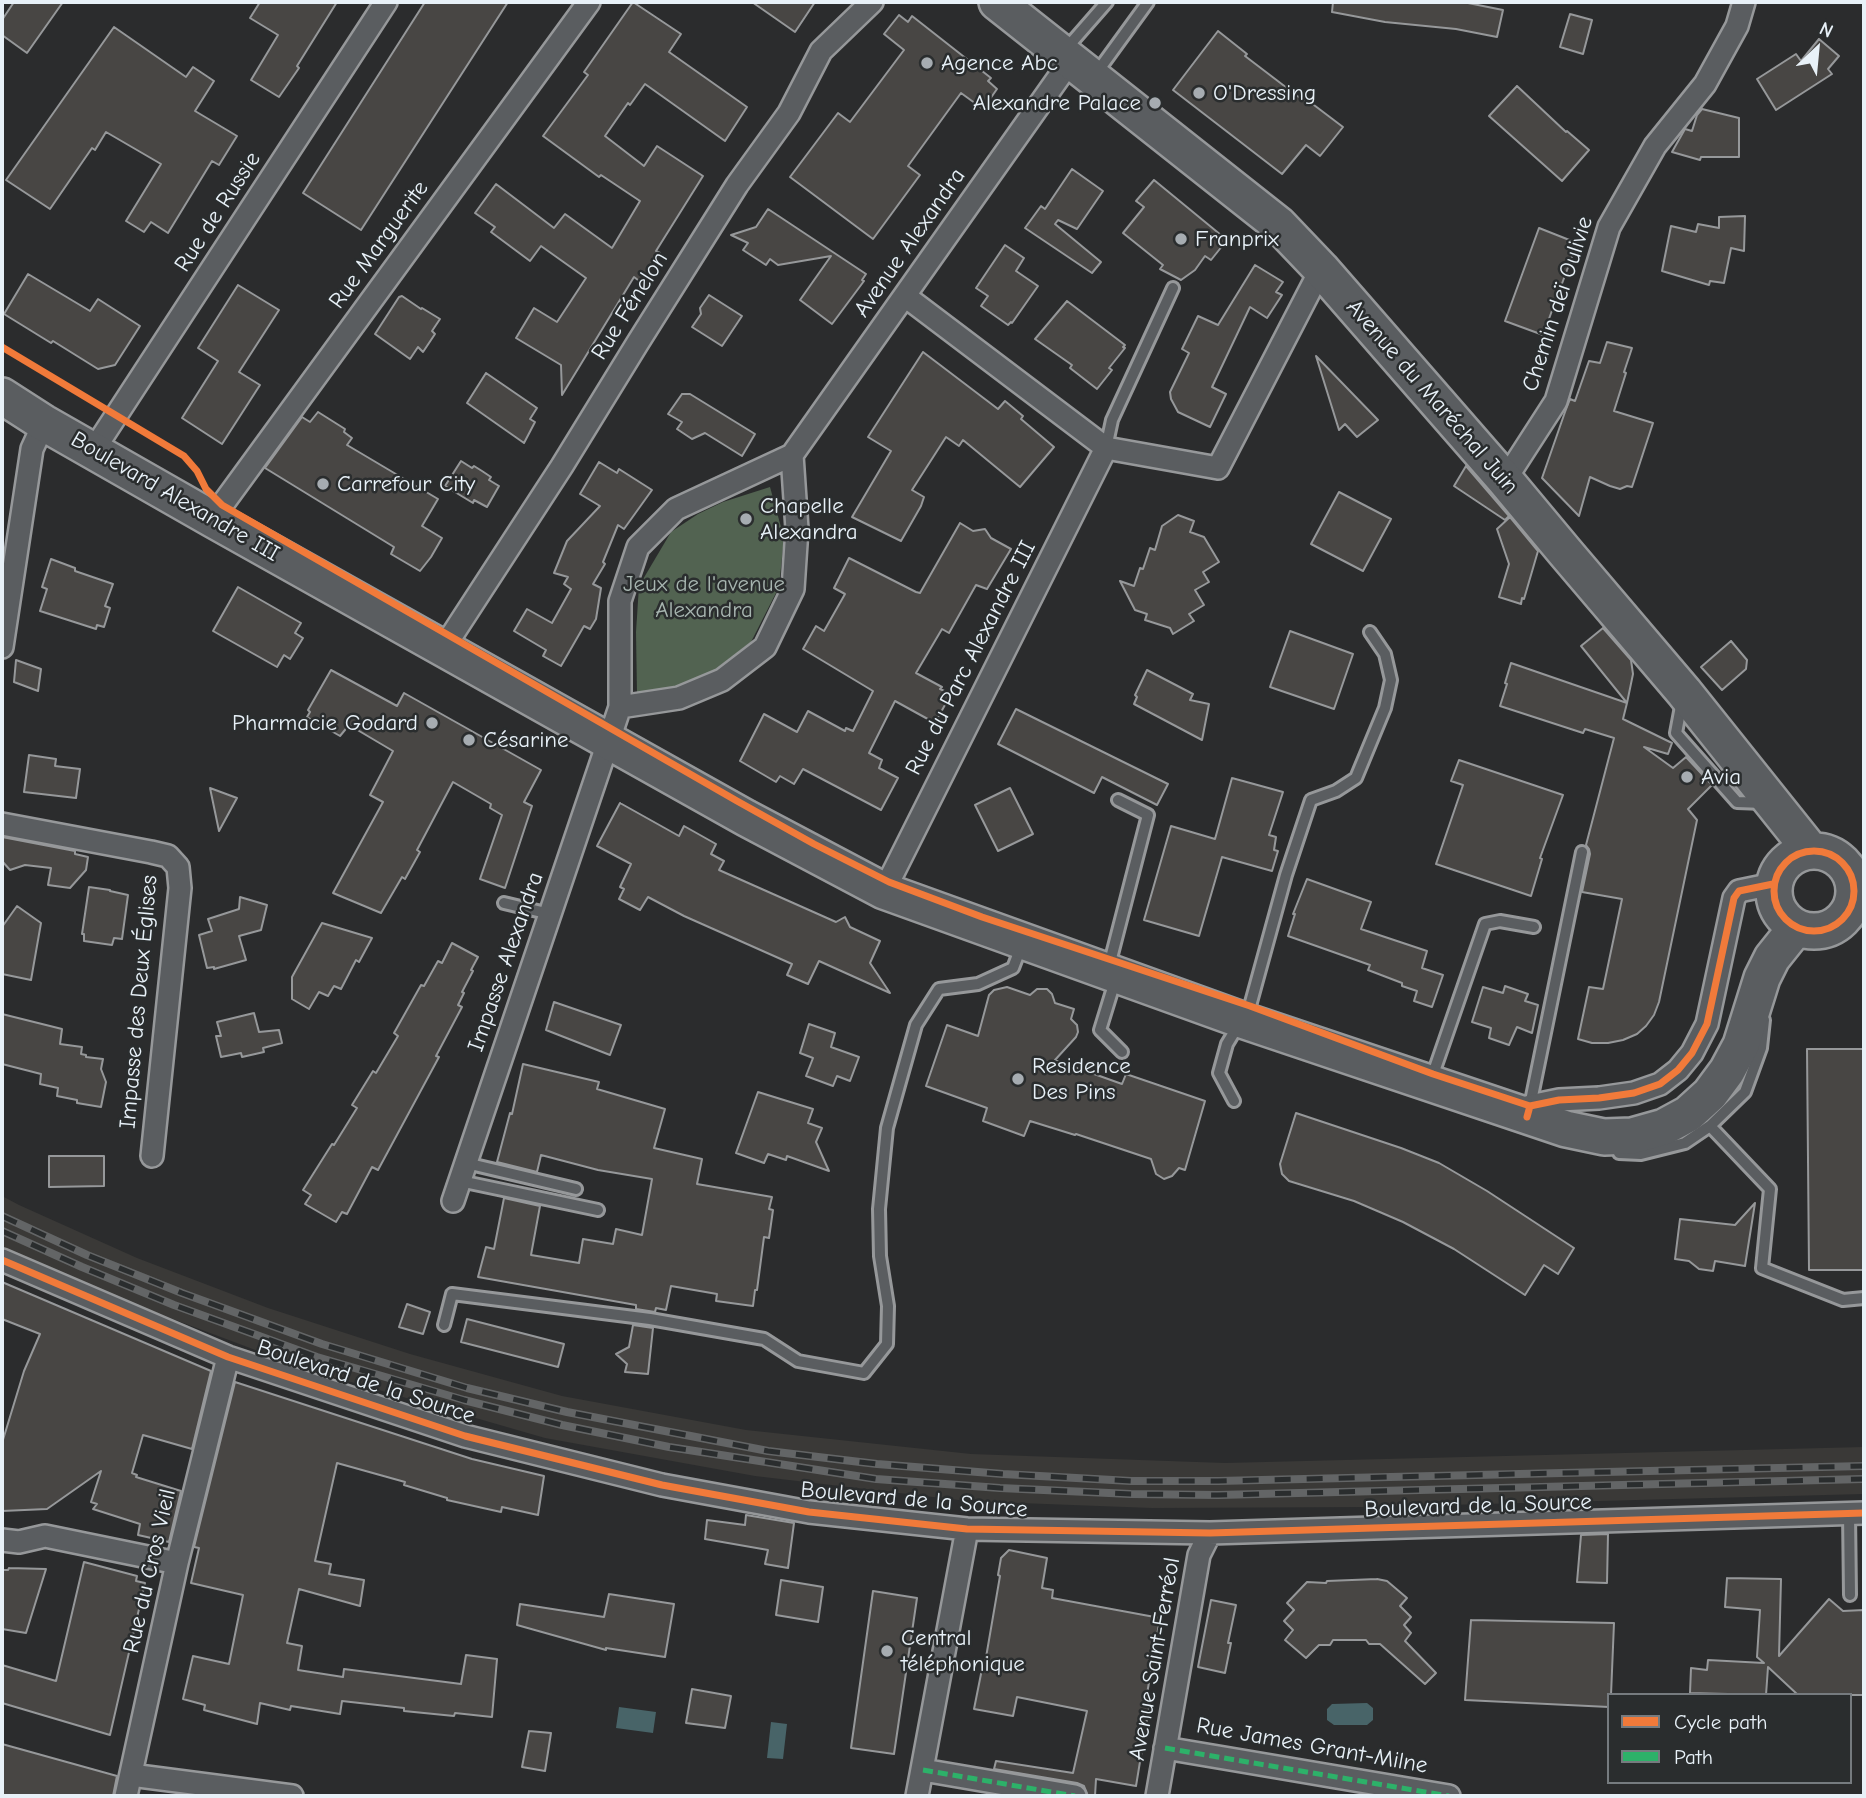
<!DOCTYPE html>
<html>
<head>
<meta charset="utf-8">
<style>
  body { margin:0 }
  #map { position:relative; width:1866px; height:1798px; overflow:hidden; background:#2b2c2d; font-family:"Comic Neue",sans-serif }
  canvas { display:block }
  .frame { position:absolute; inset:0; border:4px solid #e8f1f8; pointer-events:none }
  .legend { position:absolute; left:1607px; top:1693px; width:245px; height:91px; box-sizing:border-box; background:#2a2d2e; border:2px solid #767b7f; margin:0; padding:9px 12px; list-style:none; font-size:21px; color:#e8f1f8 }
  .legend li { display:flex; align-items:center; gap:14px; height:35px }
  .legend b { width:35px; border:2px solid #767b7f }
  .north { position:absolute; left:1782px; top:14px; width:70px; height:70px; -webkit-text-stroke:5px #2a2d2e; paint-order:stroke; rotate:26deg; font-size:19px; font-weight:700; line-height:28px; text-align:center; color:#e8f1f8 }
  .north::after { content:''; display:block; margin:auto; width:24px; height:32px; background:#e8f1f8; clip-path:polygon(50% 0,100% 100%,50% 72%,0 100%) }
</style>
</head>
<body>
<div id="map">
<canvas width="1866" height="1798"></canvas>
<div class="frame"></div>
<ul class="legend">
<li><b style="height:9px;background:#f17a3a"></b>Cycle path</li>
<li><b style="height:9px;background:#2db169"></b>Path</li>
</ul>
<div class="north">N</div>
</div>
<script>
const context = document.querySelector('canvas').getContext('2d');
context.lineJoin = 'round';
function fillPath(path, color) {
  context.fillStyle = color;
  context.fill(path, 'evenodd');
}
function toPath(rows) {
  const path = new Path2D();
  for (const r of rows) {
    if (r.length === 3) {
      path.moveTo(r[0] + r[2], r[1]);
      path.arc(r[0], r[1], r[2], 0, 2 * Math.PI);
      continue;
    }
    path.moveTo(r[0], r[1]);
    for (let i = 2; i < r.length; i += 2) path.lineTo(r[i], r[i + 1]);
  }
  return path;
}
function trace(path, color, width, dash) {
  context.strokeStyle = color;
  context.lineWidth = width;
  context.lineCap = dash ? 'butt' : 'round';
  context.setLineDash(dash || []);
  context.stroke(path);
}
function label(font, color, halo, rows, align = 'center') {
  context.font = font + ' "Comic Neue",sans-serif';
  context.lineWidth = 5;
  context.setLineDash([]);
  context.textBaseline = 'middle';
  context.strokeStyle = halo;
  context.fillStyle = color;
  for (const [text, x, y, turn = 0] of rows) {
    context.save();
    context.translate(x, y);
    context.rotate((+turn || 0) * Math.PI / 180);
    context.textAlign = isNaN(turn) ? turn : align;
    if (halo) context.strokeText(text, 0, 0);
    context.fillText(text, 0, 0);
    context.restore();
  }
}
const built = toPath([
  [2,1196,19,1205,137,1258,268,1308,410,1354,562,1396,746,1430,971,1454,1225,1463,1864,1447,1864,1494,1371,1507,1152,1508,967,1501,755,1476,545,1438,306,1369,77,1283,2,1248]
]);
const green = toPath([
  [770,487,784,538,779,587,751,642,711,673,677,687,637,694,636,632,639,586,671,532,698,514,723,502]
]);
const water = toPath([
  [1367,1703,1373,1708,1373,1720,1367,1725,1334,1725,1327,1720,1327,1709,1332,1704],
  [619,1707,656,1712,653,1733,616,1728],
  [771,1722,787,1724,783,1759,767,1758]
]);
const building = toPath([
  [14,2,63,2,27,53,2,35,2,20,14,2],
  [260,2,337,2,297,66,299,68,279,97,251,80,278,35,250,18,260,2],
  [425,2,508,2,361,230,303,193,425,2],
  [633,2,681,34,669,52,747,107,725,141,645,84,630,105,628,103,605,136,644,166,657,146,703,176,656,251,660,253,642,283,634,277,562,395,561,365,516,338,534,308,557,322,586,278,541,246,530,261,491,232,495,227,475,213,496,184,554,228,565,214,612,248,640,201,601,175,599,177,543,136,588,75,584,72,633,2],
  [752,2,815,2,795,32,752,2],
  [1333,2,1463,2,1503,10,1497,37,1456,29,1385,22,1332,12,1333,2],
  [1570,14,1592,20,1583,54,1560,47,1570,14],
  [899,15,908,22,912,16,991,78,988,81,997,89,983,109,961,93,908,166,920,175,873,239,790,177,838,113,850,122,904,50,884,34,899,15],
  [114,27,186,77,193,67,214,81,195,111,237,136,219,165,212,161,168,233,151,222,144,232,126,221,161,164,106,132,95,150,92,148,50,209,6,180,114,27],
  [1218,31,1247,54,1245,56,1304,101,1306,99,1343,127,1320,156,1306,145,1282,174,1173,90,1218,31],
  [1819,39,1839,56,1828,69,1832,74,1776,110,1757,79,1796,54,1801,61,1819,39],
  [1517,86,1566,132,1567,131,1589,150,1562,181,1489,116,1517,86],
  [1702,109,1739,118,1739,157,1701,157,1700,160,1672,152,1685,129,1692,131,1697,115,1702,109],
  [1072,169,1103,191,1077,229,1058,220,1055,224,1101,262,1092,273,1025,228,1041,206,1045,209,1072,169],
  [1154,180,1227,240,1211,260,1205,256,1195,270,1181,280,1160,269,1163,265,1123,233,1144,207,1136,201,1154,180],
  [768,209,866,274,862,280,864,281,832,324,800,300,831,256,778,265,770,259,766,265,743,250,748,243,731,235,756,227,768,209],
  [1745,216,1744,251,1731,248,1724,283,1710,281,1709,285,1662,271,1671,226,1696,232,1698,224,1719,228,1719,217,1745,216],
  [1539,228,1577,243,1543,335,1505,321,1539,228],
  [1005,245,1024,258,1016,271,1038,286,1012,323,1011,322,1008,325,981,306,988,296,976,288,1005,245],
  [1255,265,1283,282,1276,292,1282,295,1267,318,1250,307,1212,387,1226,394,1210,427,1178,412,1171,399,1170,392,1189,353,1182,349,1198,316,1218,325,1255,265],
  [28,274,90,311,98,299,140,326,115,365,98,369,53,341,51,343,4,314,28,274],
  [238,285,279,310,239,372,260,385,222,444,182,418,218,361,198,348,238,285],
  [709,295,742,316,722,346,692,327,701,314,700,308,709,295],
  [402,296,421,309,422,308,440,319,432,331,435,334,423,352,418,347,410,359,375,334,399,297,402,296],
  [1067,301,1125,345,1123,347,1125,348,1109,368,1112,370,1097,389,1070,368,1072,365,1035,339,1067,301],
  [1607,342,1632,348,1624,372,1626,373,1614,411,1653,423,1632,487,1627,486,1620,489,1610,486,1590,477,1579,516,1542,478,1565,412,1570,399,1575,401,1589,361,1600,363,1607,342],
  [923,352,998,409,1005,401,1023,416,1021,419,1054,447,1020,487,963,440,959,446,946,437,912,490,924,497,921,506,901,541,852,517,891,451,868,437,923,352],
  [1316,356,1378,420,1357,437,1345,424,1339,430,1316,356],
  [486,373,537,408,530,419,535,422,524,443,467,403,486,373],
  [682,394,690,394,755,434,742,456,705,433,692,439,677,429,682,422,668,414,682,394],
  [318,412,345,429,344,432,352,438,347,445,438,499,422,526,442,538,431,557,420,571,391,554,394,547,265,468,302,417,310,422,318,412],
  [461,461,472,468,474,466,482,471,491,477,489,480,499,486,487,507,474,500,473,503,445,486,461,461],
  [599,462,617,473,619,469,652,490,624,529,618,525,603,562,605,564,593,584,601,588,596,619,590,629,584,626,561,666,543,656,546,650,514,631,527,609,552,623,571,589,564,584,568,577,554,573,567,541,600,506,580,494,599,462],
  [1466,466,1509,516,1505,520,1454,486,1466,466],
  [1339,492,1391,519,1363,571,1311,544,1339,492],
  [1178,515,1194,521,1190,532,1204,537,1219,562,1203,572,1209,582,1195,590,1204,605,1189,614,1194,621,1173,634,1170,628,1145,620,1147,614,1135,610,1120,581,1134,586,1140,568,1143,569,1150,548,1155,550,1162,526,1178,515],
  [1510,517,1538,551,1524,599,1522,598,1521,604,1499,597,1509,564,1497,529,1510,517],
  [960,523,973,531,985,529,991,538,1011,549,987,589,976,585,949,633,942,629,916,673,942,687,940,689,951,694,935,723,895,701,869,753,882,760,879,768,898,778,881,810,803,769,794,784,780,776,776,782,740,761,764,714,797,732,808,711,845,731,846,728,853,731,873,691,803,649,816,626,824,631,845,594,834,588,849,558,916,592,920,593,960,523],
  [51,559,75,568,75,571,113,584,105,606,110,608,104,627,97,625,96,629,40,611,47,589,42,587,51,559],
  [238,587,301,623,295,633,303,638,290,659,284,655,277,667,213,631,238,587],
  [1603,628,1631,660,1633,674,1627,703,1581,646,1603,628],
  [1290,631,1353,654,1334,709,1270,687,1290,631],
  [1731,641,1747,660,1746,669,1722,690,1701,667,1731,641],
  [16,660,41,669,38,691,14,682,16,660],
  [1511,663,1627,703,1623,719,1672,743,1668,754,1644,747,1673,768,1686,757,1712,785,1688,809,1697,820,1659,1002,1654,1015,1646,1026,1637,1034,1623,1040,1608,1043,1592,1043,1578,1039,1589,987,1603,989,1622,899,1582,892,1590,854,1589,849,1586,845,1614,738,1585,729,1583,733,1500,706,1507,684,1505,683,1511,663],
  [331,670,397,706,404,693,541,770,524,802,532,806,505,888,480,879,502,815,490,808,491,804,453,782,417,850,420,852,405,879,402,877,381,913,333,893,383,802,370,795,393,751,349,725,340,736,307,717,310,712,308,710,331,670],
  [1147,670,1193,694,1190,700,1209,704,1202,740,1134,704,1137,697,1135,695,1147,670],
  [1016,709,1168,784,1157,805,1102,777,1094,793,998,744,1016,709],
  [29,755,56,759,55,766,80,769,76,798,24,792,29,755],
  [1459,760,1563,795,1540,858,1542,859,1531,896,1436,864,1463,785,1451,781,1459,760],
  [1232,778,1283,792,1269,835,1276,837,1274,850,1278,851,1272,871,1222,857,1199,936,1144,920,1171,826,1215,839,1232,778],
  [210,788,237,798,219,831,210,788],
  [1010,788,1033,834,998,851,975,805,1010,788],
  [620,803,679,836,684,826,716,844,711,854,724,861,719,870,836,922,845,917,850,927,880,941,870,963,890,993,819,961,808,984,787,975,792,964,684,916,648,897,640,910,619,899,624,889,620,887,631,864,597,846,620,803],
  [2,837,75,851,75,854,88,857,86,870,70,888,48,885,51,868,25,865,10,870,2,861,2,837],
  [1307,879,1371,902,1361,929,1427,951,1422,968,1443,975,1432,1007,1414,1001,1417,991,1402,986,1402,983,1368,970,1370,965,1288,936,1295,914,1293,914,1307,879],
  [89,887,110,890,110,891,128,895,122,939,114,938,112,945,84,941,84,934,82,934,89,887],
  [240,897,267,905,261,930,239,936,246,960,214,969,214,967,207,968,199,935,212,931,208,919,239,909,240,897],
  [17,906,41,923,31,980,2,974,2,927,17,906],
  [322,923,372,938,359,962,356,960,341,989,334,986,328,996,319,992,309,1009,292,999,292,977,322,923],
  [452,943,478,957,471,970,473,971,462,992,464,993,458,1005,462,1007,436,1056,439,1057,378,1170,372,1167,347,1214,342,1212,336,1222,305,1204,311,1195,303,1190,332,1144,334,1145,357,1108,352,1105,373,1071,376,1073,398,1036,394,1033,421,985,424,986,438,961,442,963,452,943],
  [1505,986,1528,994,1525,1001,1538,1005,1532,1033,1517,1027,1509,1045,1489,1038,1491,1028,1472,1022,1483,987,1503,993,1505,986],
  [1007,987,1030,995,1037,989,1047,989,1052,994,1055,1003,1074,1009,1071,1019,1077,1025,1078,1032,1076,1037,1055,1060,1122,1084,1126,1074,1205,1101,1185,1170,1179,1168,1172,1176,1164,1179,1156,1174,1151,1159,1076,1134,1075,1135,1030,1121,1024,1136,983,1121,987,1108,926,1086,947,1025,978,1036,989,995,994,990,1007,987],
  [554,1002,621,1025,610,1055,546,1030,554,1002],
  [254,1013,259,1032,279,1030,282,1043,263,1048,264,1052,242,1057,241,1053,221,1057,216,1036,221,1036,217,1022,254,1013],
  [2,1014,62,1029,60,1044,82,1047,81,1054,86,1055,86,1057,103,1059,101,1069,106,1082,101,1107,77,1103,77,1100,57,1096,58,1088,40,1084,41,1074,2,1064,2,1014],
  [809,1024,835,1033,831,1047,859,1057,850,1081,837,1076,833,1086,806,1076,813,1058,800,1053,809,1024],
  [1807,1049,1864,1049,1864,1270,1809,1270,1807,1049],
  [523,1064,599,1082,597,1089,665,1109,654,1148,702,1159,697,1184,772,1197,769,1209,773,1210,769,1238,764,1237,757,1290,755,1290,753,1306,716,1301,717,1294,671,1286,666,1310,656,1308,655,1312,636,1309,636,1305,478,1277,486,1247,494,1249,504,1198,540,1206,531,1255,579,1263,583,1239,613,1244,616,1229,642,1235,652,1179,598,1170,541,1155,537,1172,497,1162,510,1113,512,1114,523,1064],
  [758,1092,813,1109,808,1123,822,1128,816,1142,829,1171,787,1156,786,1160,768,1154,764,1163,736,1153,758,1092],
  [1296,1113,1401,1148,1439,1163,1487,1191,1574,1248,1558,1274,1544,1265,1525,1295,1454,1249,1403,1222,1354,1201,1289,1181,1282,1174,1280,1164,1296,1113],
  [49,1156,104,1156,104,1186,49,1187,49,1156],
  [1755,1203,1745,1266,1715,1261,1713,1271,1699,1269,1689,1261,1675,1259,1680,1219,1735,1225,1755,1203],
  [2,1282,211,1371,192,1449,143,1435,132,1473,137,1475,136,1477,181,1491,169,1542,138,1535,140,1524,93,1509,97,1504,91,1502,101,1471,47,1509,2,1511,2,1443,24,1371,40,1334,2,1319,2,1282],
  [407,1304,430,1312,423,1334,399,1327,407,1304],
  [467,1319,564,1344,558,1367,461,1342,467,1319],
  [633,1325,653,1328,648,1374,625,1372,627,1364,616,1354,629,1347,633,1325],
  [235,1382,472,1459,544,1476,538,1515,502,1507,501,1512,447,1500,447,1498,404,1485,405,1482,337,1463,315,1561,331,1564,329,1574,364,1580,360,1606,299,1589,287,1643,302,1646,298,1670,343,1677,344,1669,461,1684,466,1655,497,1659,492,1717,455,1713,454,1716,404,1711,404,1708,342,1701,340,1714,291,1706,290,1710,260,1703,257,1724,204,1710,205,1705,183,1699,193,1656,229,1664,243,1595,191,1583,199,1548,194,1547,235,1382],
  [746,1515,794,1523,788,1568,765,1564,768,1550,705,1539,707,1520,745,1525,746,1515],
  [1608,1534,1607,1583,1577,1582,1581,1535,1608,1534],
  [1009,1550,1047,1558,1042,1588,1053,1590,1052,1598,1160,1618,1147,1694,1151,1695,1136,1786,1096,1779,1095,1796,1088,1796,1084,1786,1077,1783,994,1769,996,1761,1073,1773,1087,1711,1017,1697,1013,1716,974,1709,982,1669,984,1669,1000,1576,998,1575,1001,1558,1009,1550],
  [84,1562,137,1576,136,1581,145,1583,110,1735,2,1703,2,1665,56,1681,84,1562],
  [9,1568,46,1569,26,1633,2,1629,2,1570,8,1570,9,1568],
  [1727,1578,1781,1579,1779,1656,1829,1599,1843,1611,1864,1610,1864,1695,1798,1695,1768,1667,1766,1695,1690,1693,1691,1668,1707,1670,1708,1660,1764,1663,1757,1657,1760,1610,1725,1607,1727,1578],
  [1377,1579,1387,1581,1407,1598,1400,1606,1411,1617,1404,1625,1411,1633,1405,1641,1436,1673,1425,1684,1380,1644,1369,1644,1366,1640,1333,1640,1330,1645,1319,1645,1306,1658,1285,1640,1293,1630,1284,1621,1294,1610,1287,1603,1307,1582,1326,1583,1327,1581,1377,1579],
  [781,1580,823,1587,818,1622,776,1615,781,1580],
  [873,1591,917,1598,894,1754,851,1748,873,1591],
  [609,1594,674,1604,665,1657,606,1648,606,1650,517,1625,520,1604,604,1617,609,1594],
  [1211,1600,1236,1605,1228,1643,1231,1643,1225,1673,1198,1667,1211,1600],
  [1471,1620,1614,1623,1611,1695,1609,1695,1609,1707,1465,1700,1471,1620],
  [692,1689,731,1696,725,1728,686,1723,692,1689],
  [529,1731,551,1733,545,1771,522,1767,529,1731],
  [2,1744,117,1776,113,1796,2,1796,2,1744]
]);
const service = toPath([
  [1065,50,1107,2],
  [1095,75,1148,2],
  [1106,448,1112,420,1173,288],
  [1682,701,1676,733,1737,802,1764,803],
  [504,903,550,914],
  [1109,966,1148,815,1118,800],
  [1116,978,1100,1030,1122,1052],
  [1431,1080,1485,924,1500,921,1534,927],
  [1234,1101,1219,1073,1227,1044,1250,1006,1286,875,1311,800,1336,791,1356,778,1385,708,1391,680,1385,654,1370,632],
  [1530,1106,1582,852],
  [1710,1126,1770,1189,1762,1268,1843,1300,1864,1298],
  [1619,1153,1641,1154,1685,1143,1710,1126,1745,1092,1761,1048,1764,1020],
  [466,1163,576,1189],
  [460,1181,598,1210],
  [444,1325,452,1294,650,1319,764,1339,798,1361,864,1373,887,1344,888,1306,880,1256,879,1209,887,1128,916,1025,939,989,978,984,1013,968,1021,947],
  [1849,1513,1850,1595]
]);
const minor = toPath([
  [1106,448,1218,468,1321,269],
  [93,451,386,2],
  [1505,480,1556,401,1609,227,1655,146,1705,84,1737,26,1744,2],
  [214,520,222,505,589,2],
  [2,647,32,449,44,423],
  [443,649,562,466,637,344,737,185,789,113,821,51,872,2],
  [620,707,679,698,722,680,765,647,793,589,797,529,792,455],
  [2,824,151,852,168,856,178,867,180,888,152,1156],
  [884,891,1106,448,905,296],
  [1527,1117,1530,1106,1559,1100,1599,1098,1634,1093,1660,1084,1678,1070,1692,1053,1707,1024,1734,898,1739,891,1773,884],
  [453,1201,620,707,620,601,638,547,676,509,792,455,1071,60],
  [2,1260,228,1357,465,1436,662,1485,809,1512,967,1529,1210,1533,1864,1513],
  [2,1540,19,1542,45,1536,177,1563],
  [1165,1748,1449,1796],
  [923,1770,1075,1796],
  [131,1775,292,1796],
  [126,1796,177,1563,228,1357],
  [917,1796,967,1529],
  [1157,1796,1199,1555,1210,1533]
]);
const primary = toPath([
  [997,2,1279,225,1321,269,1505,480,1565,552,1684,692,1811,851],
  [2,396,44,423,214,520,746,818,884,891,1242,1020,1566,1129,1604,1137,1632,1136,1664,1127,1688,1114,1710,1094,1727,1071,1741,1045,1762,978,1772,958,1796,928],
  [1814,891,40]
]);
const rail = toPath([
  [2,1216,87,1255,182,1293,322,1344,467,1388,567,1412,768,1451,877,1464,1003,1474,1131,1481,1218,1481,1864,1466],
  [2,1231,82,1267,174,1305,317,1357,464,1400,562,1425,669,1447,876,1479,1000,1488,1131,1494,1218,1495,1864,1479]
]);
const quiet = toPath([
  [1165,1748,1449,1796],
  [923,1770,1075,1796]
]);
const cycleway = toPath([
  [2,347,184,456,197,471,206,489,222,505,737,801,814,844,889,882,982,917,1250,1006,1433,1074,1530,1106],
  [1814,891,40],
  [1527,1117,1530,1106,1559,1100,1599,1098,1634,1093,1660,1084,1678,1070,1692,1053,1707,1024,1734,898,1739,891,1773,884],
  [2,1260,228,1357,465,1436,662,1485,809,1512,967,1529,1210,1533,1864,1513]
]);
const markers = [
  [927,63,7,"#a6acb1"],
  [1199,93,7,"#a6acb1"],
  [1155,103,7,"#a6acb1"],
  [1181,239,7,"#a6acb1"],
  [323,484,7,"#a6acb1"],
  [746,519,7,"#a6acb1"],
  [432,723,7,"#a6acb1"],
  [469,740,7,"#a6acb1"],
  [1687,777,7,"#a6acb1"],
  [1018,1079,7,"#a6acb1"],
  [887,1651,7,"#a6acb1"]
];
const poiNames = [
  ["Agence Abc",941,63],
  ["O'Dressing",1213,93],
  ["Alexandre Palace",1141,103,"right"],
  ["Franprix",1195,239],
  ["Carrefour City",337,484],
  ["Chapelle",760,506],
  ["Alexandra",760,532],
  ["Pharmacie Godard",418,723,"right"],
  ["Césarine",483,740],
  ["Avia",1701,777],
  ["Residence",1032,1066],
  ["Des Pins",1032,1092],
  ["Central",901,1638],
  ["téléphonique",901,1664]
];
const streetNames = [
  ["Rue de Russie",218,212,-57],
  ["Avenue Alexandra",910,243,-55],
  ["Rue Marguerite",379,245,-54],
  ["Chemin deï Oulivie",1558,304,-72],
  ["Rue Fénelon",630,306,-58],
  ["Avenue du Maréchal Juin",1432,397,49],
  ["Boulevard Alexandre III",175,497,30],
  ["Rue du Parc Alexandre III",971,658,-63],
  ["Impasse Alexandra",506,962,-71],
  ["Impasse des Deux Églises",139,1002,-85],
  ["Boulevard de la Source",366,1382,18],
  ["Boulevard de la Source",914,1500,5],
  ["Boulevard de la Source",1478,1506,-2],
  ["Rue du Cros Vieil",150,1571,-77],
  ["Avenue Saint-Ferréol",1155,1659,-80],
  ["Rue James Grant-Milne",1312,1746,10]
];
const parkNames = [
  ["Jeux de l'avenue",704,584],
  ["Alexandra",704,610]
];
fillPath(built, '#3a3937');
fillPath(green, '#526351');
fillPath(water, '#486468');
fillPath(building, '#484644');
trace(building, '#96989a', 2);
trace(service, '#96989a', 16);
trace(minor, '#96989a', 26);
trace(primary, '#96989a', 40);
trace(service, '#5a5d60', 10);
trace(minor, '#5a5d60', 21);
trace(primary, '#5a5d60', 35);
trace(rail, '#636566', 8);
trace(rail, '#2a2d2e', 5, [16]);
trace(quiet, '#2db169', 5, [10, 5]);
trace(cycleway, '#f17a3a', 7);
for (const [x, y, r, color] of markers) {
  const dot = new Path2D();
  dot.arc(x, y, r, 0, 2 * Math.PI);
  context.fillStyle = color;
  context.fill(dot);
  trace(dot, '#2a2d2e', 2.5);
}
label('23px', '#e8f1f8', '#2a2d2e', poiNames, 'left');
label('23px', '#e8f1f8', '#2a2d2e', streetNames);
label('23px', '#a7b5b0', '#2a2d2e', parkNames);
</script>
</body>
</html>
